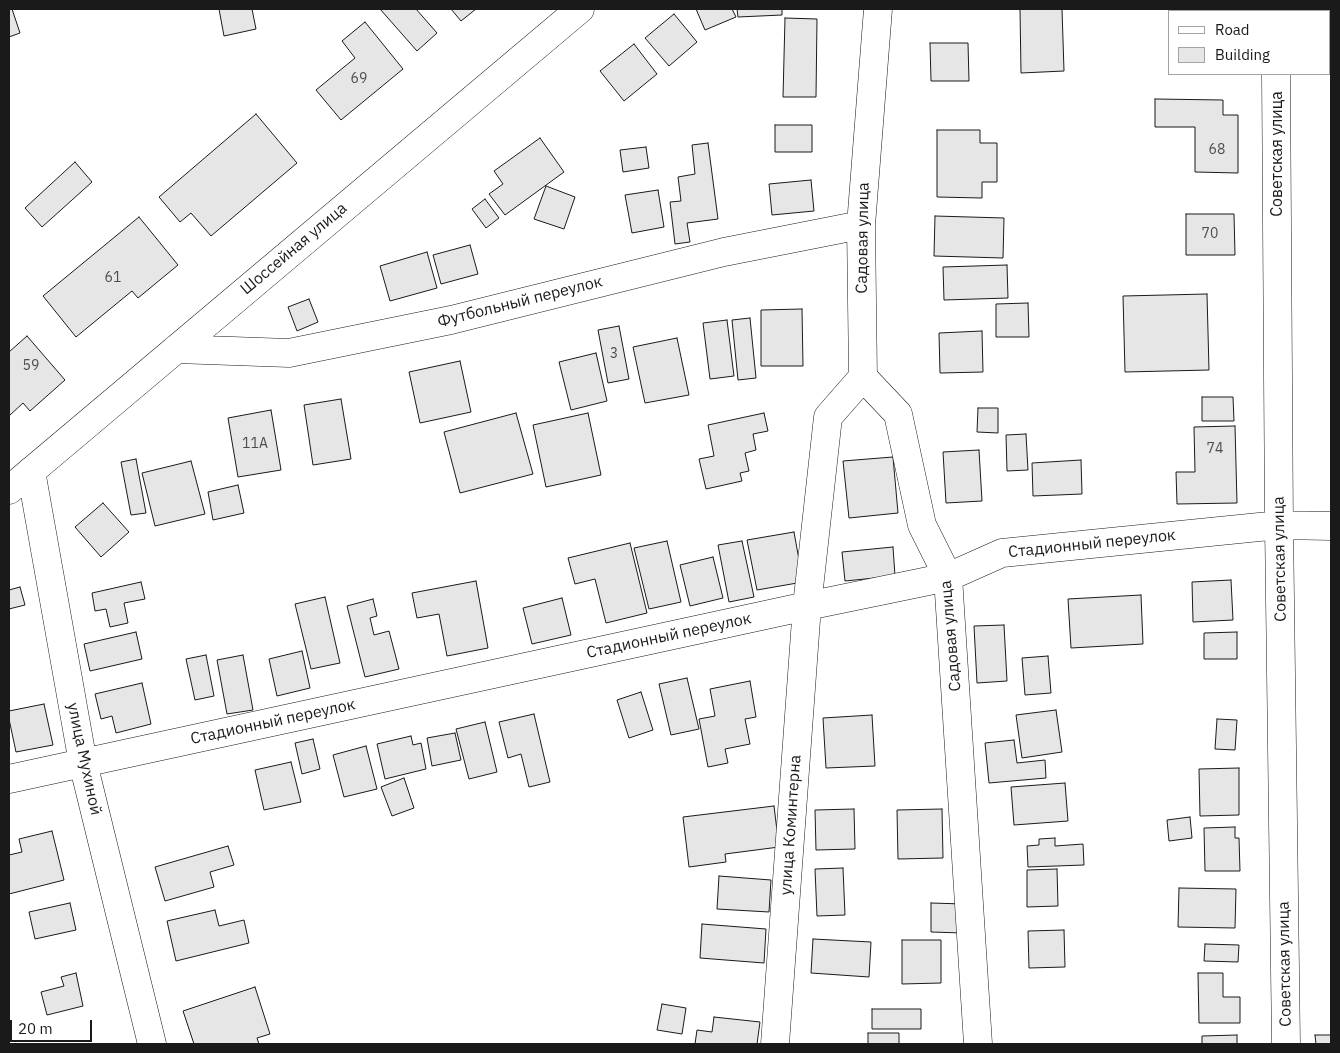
<!DOCTYPE html>
<html>
<head>
<meta charset="utf-8">
<style>
  body { margin:0 }
  #map { position:relative; width:1340px; height:1053px; overflow:hidden; background:#fff; font-family:"IBM Plex Sans",sans-serif }
  canvas { display:block }
  .frame { position:absolute; inset:0; border:10px solid #1a1a1a; pointer-events:none }
  .legend { position:absolute; left:1168px; top:10px; width:162px; height:65px; box-sizing:border-box; background:#fff; border:1px solid #a3a3a3; margin:0; padding:6px 9px; list-style:none; font-size:15px; color:#1a1a1a }
  .legend li { display:flex; align-items:center; gap:10px; height:25px }
  .legend b { width:25px; border:1px solid #a3a3a3 }
  .scale { position:absolute; left:10px; top:1020px; width:82px; height:22px; box-sizing:border-box; border:2px solid #1a1a1a; border-top:0; padding-left:6px; font-size:15px; line-height:18px; white-space:nowrap; color:#1a1a1a; -webkit-text-stroke:4px #fff; paint-order:stroke }
</style>
</head>
<body>
<div id="map">
<canvas width="1340" height="1053"></canvas>
<div class="frame"></div>
<ul class="legend">
<li><b style="height:6px;background:#fff"></b>Road</li>
<li><b style="height:14px;background:#e6e6e6"></b>Building</li>
</ul>
<div class="scale">20 m</div>
</div>
<script>
const context = document.querySelector('canvas').getContext('2d');
context.lineJoin = 'round';
function fillPath(path, color) {
  context.fillStyle = color;
  context.fill(path, 'evenodd');
}
function toPath(rows) {
  const path = new Path2D();
  for (const r of rows) {
    path.moveTo(r[0], r[1]);
    for (let i = 2; i < r.length; i += 2) path.lineTo(r[i], r[i + 1]);
  }
  return path;
}
function trace(path, color, width, dash) {
  context.strokeStyle = color;
  context.lineWidth = width;
  context.lineCap = dash ? 'butt' : 'round';
  context.setLineDash(dash || []);
  context.stroke(path);
}
function label(font, color, halo, rows, align = 'center') {
  context.font = font + ' "IBM Plex Sans",sans-serif';
  context.lineWidth = 4;
  context.setLineDash([]);
  context.textBaseline = 'middle';
  context.strokeStyle = halo;
  context.fillStyle = color;
  for (const [text, x, y, turn = 0] of rows) {
    context.save();
    context.translate(x, y);
    context.rotate((+turn || 0) * Math.PI / 180);
    context.textAlign = isNaN(turn) ? turn : align;
    if (halo) context.strokeText(text, 0, 0);
    context.fillText(text, 0, 0);
    context.restore();
  }
}
const building = toPath([
  [9,9,12,9,20,33,9,37,9,9],
  [219,9,252,9,256,29,224,36,219,9],
  [380,9,416,9,437,33,417,51,380,9],
  [451,9,476,9,461,21,451,9],
  [696,9,732,9,736,17,705,30,696,9],
  [737,9,782,9,782,15,738,17,737,9],
  [1020,9,1062,9,1064,71,1021,73,1020,9],
  [1187,9,1213,9,1213,11,1187,11,1187,9],
  [674,14,697,42,669,66,645,38,674,14],
  [785,18,817,19,816,97,783,97,785,18],
  [365,22,403,69,341,120,316,90,355,58,342,41,365,22],
  [930,43,968,43,969,81,931,81,930,43],
  [634,44,657,74,624,101,600,71,634,44],
  [1155,99,1223,100,1223,115,1238,115,1238,173,1195,172,1195,127,1155,127,1155,99],
  [256,114,297,163,211,236,191,213,180,222,159,197,256,114],
  [775,125,812,125,812,152,775,152,775,125],
  [937,130,980,130,980,143,997,143,997,182,982,182,982,198,937,197,937,130],
  [540,138,564,172,505,215,489,194,503,184,494,171,540,138],
  [708,143,718,219,687,223,690,242,675,244,670,202,681,201,678,177,695,174,692,145,708,143],
  [646,147,649,168,623,172,620,150,646,147],
  [75,162,92,182,42,227,25,208,75,162],
  [811,180,814,211,772,215,769,184,811,180],
  [546,186,575,197,564,229,534,219,546,186],
  [658,190,664,227,632,233,625,195,658,190],
  [485,199,499,218,486,228,472,209,485,199],
  [1186,214,1234,214,1235,255,1186,255,1186,214],
  [935,216,1004,218,1003,258,934,256,935,216],
  [139,217,178,265,138,298,132,291,76,337,43,296,139,217],
  [470,245,478,274,441,284,433,255,470,245],
  [427,252,437,288,390,301,380,266,427,252],
  [1007,265,1008,298,944,300,943,267,1007,265],
  [1207,294,1209,370,1125,372,1123,296,1207,294],
  [309,299,318,322,297,331,288,307,309,299],
  [1028,303,1029,337,996,337,996,304,1028,303],
  [802,309,803,366,761,366,761,310,802,309],
  [750,318,756,378,738,380,732,320,750,318],
  [727,320,734,376,710,379,703,323,727,320],
  [619,326,629,379,608,383,598,330,619,326],
  [982,331,983,372,940,373,939,333,982,331],
  [27,336,65,380,30,411,23,403,9,416,9,352,27,336],
  [677,338,689,395,645,403,633,347,677,338],
  [596,353,607,401,571,410,559,362,596,353],
  [460,361,471,412,420,423,409,372,460,361],
  [1202,397,1233,397,1234,421,1202,421,1202,397],
  [341,399,351,459,313,465,304,405,341,399],
  [978,408,998,408,998,433,977,432,978,408],
  [271,410,281,470,238,477,228,418,271,410],
  [516,413,533,474,460,493,444,432,516,413],
  [588,413,601,475,546,487,533,425,588,413],
  [764,413,768,431,753,434,756,450,745,453,749,471,740,473,742,481,706,489,699,459,714,456,708,425,764,413],
  [1235,426,1237,503,1177,504,1176,472,1195,472,1194,427,1235,426],
  [1026,434,1028,470,1007,471,1006,435,1026,434],
  [979,450,982,501,946,503,943,452,979,450],
  [893,457,898,513,849,518,843,461,893,457],
  [136,459,146,513,131,515,121,462,136,459],
  [1081,460,1082,494,1033,496,1032,463,1081,460],
  [191,461,205,514,155,526,142,473,191,461],
  [238,485,244,513,213,520,208,492,238,485],
  [103,503,129,532,101,557,75,527,103,503],
  [794,532,803,582,757,590,747,540,794,532],
  [667,541,681,602,649,609,634,548,667,541],
  [742,541,754,597,729,602,718,545,742,541],
  [630,543,647,613,606,623,595,579,575,584,568,558,630,543],
  [893,547,895,576,845,581,842,552,893,547],
  [713,557,723,598,690,606,680,565,713,557],
  [1231,580,1233,620,1193,622,1192,582,1231,580],
  [476,581,488,648,447,656,439,614,417,618,412,593,476,581],
  [141,582,145,599,124,603,128,623,110,627,106,609,95,611,92,593,141,582],
  [20,587,25,605,9,609,9,590,20,587],
  [1141,595,1143,644,1071,648,1068,599,1141,595],
  [325,597,340,663,311,669,295,604,325,597],
  [562,598,571,635,532,644,523,608,562,598],
  [373,599,377,616,370,618,374,635,389,631,399,669,365,677,347,606,373,599],
  [1004,625,1007,681,977,683,974,626,1004,625],
  [136,632,142,659,90,671,84,644,136,632],
  [1237,632,1237,659,1204,659,1204,633,1237,632],
  [302,651,310,688,277,696,269,659,302,651],
  [206,655,214,696,195,700,186,659,206,655],
  [243,655,253,710,227,714,217,660,243,655],
  [1048,656,1051,693,1025,695,1022,658,1048,656],
  [687,678,699,729,671,735,659,684,687,678],
  [750,681,756,717,745,719,750,744,725,749,728,763,708,767,699,719,715,716,710,689,750,681],
  [142,683,151,724,116,733,112,716,101,719,95,694,142,683],
  [641,692,653,730,629,738,617,700,641,692],
  [44,704,53,745,16,752,9,719,9,711,44,704],
  [1056,710,1062,752,1022,758,1016,715,1056,710],
  [534,714,550,782,529,787,521,754,508,758,499,722,534,714],
  [872,715,875,766,826,768,823,718,872,715],
  [1217,719,1237,720,1235,750,1215,749,1217,719],
  [485,722,497,772,469,779,456,729,485,722],
  [455,733,461,760,432,766,427,738,455,733],
  [411,736,413,745,421,743,426,769,385,779,377,744,411,736],
  [313,739,320,769,302,774,295,743,313,739],
  [1014,740,1017,763,1045,760,1046,778,989,783,985,743,1014,740],
  [366,746,377,789,344,797,333,755,366,746],
  [291,762,301,802,264,810,255,770,291,762],
  [1239,768,1239,815,1200,816,1199,769,1239,768],
  [404,778,414,808,392,816,381,787,404,778],
  [1065,783,1068,821,1014,825,1011,787,1065,783],
  [774,806,779,847,725,854,726,862,689,867,683,817,774,806],
  [854,809,855,849,816,850,815,810,854,809],
  [942,809,943,858,898,859,897,810,942,809],
  [1190,817,1192,838,1169,841,1167,820,1190,817],
  [1235,827,1235,838,1239,838,1240,871,1205,871,1204,828,1235,827],
  [52,831,64,880,9,894,9,855,22,852,19,839,52,831],
  [1055,838,1055,846,1083,844,1084,865,1028,867,1027,846,1039,845,1039,839,1055,838],
  [228,846,234,865,210,872,214,887,165,901,155,867,228,846],
  [843,868,845,915,817,916,815,869,843,868],
  [1057,869,1058,906,1027,907,1027,870,1057,869],
  [719,876,771,880,769,912,717,909,719,876],
  [1179,888,1236,889,1235,928,1178,927,1179,888],
  [70,903,76,930,35,939,29,912,70,903],
  [931,903,964,904,963,933,931,932,931,903],
  [215,910,219,926,244,920,249,943,176,961,167,921,215,910],
  [702,924,766,929,764,963,700,958,702,924],
  [1064,930,1065,967,1029,968,1028,931,1064,930],
  [813,939,871,942,869,977,811,973,813,939],
  [902,940,941,940,941,983,902,984,902,940],
  [1205,944,1239,945,1238,962,1204,961,1205,944],
  [76,973,83,1006,47,1015,41,992,64,986,61,977,76,973],
  [1198,973,1223,973,1223,997,1240,997,1240,1023,1199,1023,1198,973],
  [255,987,270,1034,257,1038,259,1044,194,1044,183,1011,255,987],
  [662,1004,686,1008,682,1034,657,1030,662,1004],
  [872,1009,921,1009,921,1029,872,1029,872,1009],
  [714,1017,760,1022,757,1044,695,1044,697,1030,712,1032,714,1017],
  [868,1033,899,1033,899,1044,868,1044,868,1033],
  [1237,1035,1237,1044,1202,1044,1202,1036,1237,1035],
  [1315,1035,1331,1035,1331,1044,1316,1044,1315,1035]
]);
const minor = toPath([
  [878,9,861,225,863,377,898,414,922,525,948,577,978,1044],
  [1276,9,1276,11],
  [1276,74,1279,525,1286,1044],
  [176,349,289,353,451,320,724,252,861,225],
  [31,471,83,763,152,1044],
  [9,490,580,9],
  [9,779,807,606,948,577,1002,553,1279,525,1331,526],
  [775,1044,807,606,828,417,863,377]
]);
const numberNames = [
  ["69",359,79],
  ["68",1217,150],
  ["70",1210,234],
  ["61",113,278],
  ["3",614,354],
  ["59",31,366],
  ["11А",255,444],
  ["74",1215,449]
];
const streetNames = [
  ["Советская улица",1277,154,-90],
  ["Садовая улица",863,238,-89],
  ["Шоссейная улица",294,249,-40],
  ["Футбольный переулок",520,302,-14],
  ["Стадионный переулок",1092,544,-6],
  ["Советская улица",1280,559,-91],
  ["Стадионный переулок",669,636,-12],
  ["Садовая улица",951,636,-95],
  ["Стадионный переулок",273,722,-12],
  ["улица Мухиной",84,759,78],
  ["улица Коминтерна",791,825,-86],
  ["Советская улица",1285,964,-91]
];
fillPath(building, '#e6e6e6');
trace(building, '#1a1a1a', 1);
trace(minor, '#1a1a1a', 29);
trace(minor, '#fff', 28);
label('14px', '#4d4d4d', null, numberNames);
label('16px', '#1a1a1a', '#fff', streetNames);
</script>
</body>
</html>
